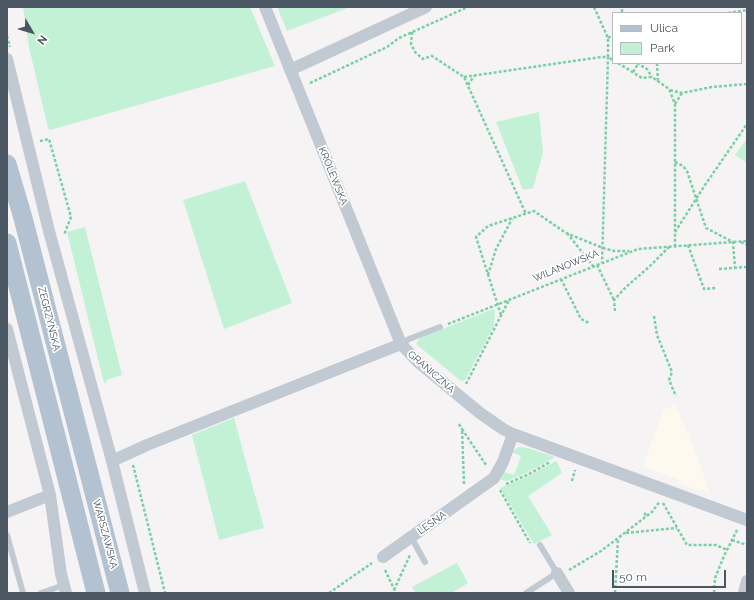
<!DOCTYPE html>
<html>
<head>
<meta charset="utf-8">
<style>
  body { margin:0 }
  #map { position:relative; width:754px; height:600px; overflow:hidden; background:#f5f3f3; font-family:Raleway,sans-serif }
  canvas { display:block }
  .frame { position:absolute; inset:0; border:8px solid #4a5661; pointer-events:none }
  .legend { position:absolute; left:612px; top:12px; width:130px; height:52px; box-sizing:border-box; background:#fff; border:1px solid #b7bbc0; margin:0; padding:5px 7px; list-style:none; font-size:12px; color:#4a5661 }
  .legend li { display:flex; align-items:center; gap:8px; height:20px }
  .legend b { width:20px; border:1px solid #b7bbc0 }
  .north { position:absolute; left:12px; top:12px; width:40px; height:40px; -webkit-text-stroke:3px #fff; paint-order:stroke; rotate:128deg; font-size:11px; font-weight:700; line-height:16px; text-align:center; color:#4a5661 }
  .north::after { content:''; display:block; margin:auto; width:14px; height:18px; background:#4a5661; clip-path:polygon(50% 0,100% 100%,50% 72%,0 100%) }
  .scale { position:absolute; left:612px; top:570px; width:114px; height:18px; box-sizing:border-box; border:2px solid #4a5661; border-top:0; padding-left:5px; font-size:12px; line-height:14px; white-space:nowrap; color:#4a5661; -webkit-text-stroke:3px #fff; paint-order:stroke }
</style>
</head>
<body>
<div id="map">
<canvas width="754" height="600"></canvas>
<div class="frame"></div>
<ul class="legend">
<li><b style="height:5px;background:#b3c2d1"></b>Ulica</li>
<li><b style="height:11px;background:#c3f1d5"></b>Park</li>
</ul>
<div class="north">N</div>
<div class="scale">50 m</div>
</div>
<script>
const context = document.querySelector('canvas').getContext('2d');
context.lineJoin = 'round';
function fillPath(path, color) {
  context.fillStyle = color;
  context.fill(path, 'evenodd');
}
function toPath(rows) {
  const path = new Path2D();
  for (const r of rows) {
    path.moveTo(r[0], r[1]);
    for (let i = 2; i < r.length; i += 2) path.lineTo(r[i], r[i + 1]);
  }
  return path;
}
function trace(path, color, width, dash) {
  context.strokeStyle = color;
  context.lineWidth = width;
  context.lineCap = dash ? 'butt' : 'round';
  context.setLineDash(dash || []);
  context.stroke(path);
}
function label(font, color, halo, rows, align = 'center') {
  context.font = font + ' Raleway,sans-serif';
  context.lineWidth = 3.5;
  context.setLineDash([]);
  context.textBaseline = 'middle';
  context.strokeStyle = halo;
  context.fillStyle = color;
  for (const [text, x, y, turn = 0] of rows) {
    context.save();
    context.translate(x, y);
    context.rotate((+turn || 0) * Math.PI / 180);
    context.textAlign = isNaN(turn) ? turn : align;
    if (halo) context.strokeText(text, 0, 0);
    context.fillText(text, 0, 0);
    context.restore();
  }
}
const commercial = toPath([
  [675,405,698,458,710,494,699,489,698,490,678,483,679,480,645,467,644,462,664,410]
]);
const green = toPath([
  [23,7,250,7,275,66,50,130,48,128,29,47],
  [277,7,350,7,287,31],
  [539,112,543,153,533,188,523,190,496,122],
  [747,139,747,163,735,155],
  [245,181,292,303,224,329,183,200],
  [85,227,122,375,106,380,107,383,104,383,67,232],
  [493,309,495,312,494,326,465,380,461,381,416,344,420,338],
  [234,418,264,528,219,540,192,435],
  [519,447,528,448,555,457,528,472,507,481,501,480,503,472,514,475,521,456,511,452],
  [556,461,557,462,562,473,528,496,552,535,534,544,500,488,529,476],
  [457,563,468,583,451,593,416,593,412,587]
]);
const path = toPath([
  [594,7,608,38,608,57,613,60],
  [622,9,622,13],
  [728,13,747,10],
  [412,32,411,44,415,52,423,59,432,56,464,77,526,214],
  [7,36,10,47],
  [608,38,613,35],
  [618,63,642,78,652,77,669,89,675,104,675,246],
  [637,63,647,69,652,77],
  [657,63,658,82],
  [633,72,638,64],
  [464,77,601,57,608,57,602,263],
  [310,83,387,47,399,38,468,7],
  [468,85,474,76],
  [670,90,682,93,712,87,747,84],
  [675,104,682,93],
  [40,141,49,139,71,217,64,235],
  [675,162,683,166,687,171,706,228,733,242,735,268],
  [675,232,705,185,747,124],
  [567,233,593,266],
  [741,242,747,245],
  [688,245,704,289,716,288],
  [597,265,614,300],
  [719,269,747,267],
  [488,275,496,249,512,219],
  [561,279,581,319,589,323],
  [615,311,614,300,626,287,649,267,669,247],
  [501,315,476,237,488,226,534,211,566,233,603,248,614,251,629,251],
  [654,316,657,335,672,372,669,380,676,396],
  [448,324,638,249,747,241],
  [466,384,509,300],
  [459,424,462,429],
  [133,465,165,593],
  [572,481,575,470],
  [464,484,462,429,486,465],
  [506,484,529,474,550,462],
  [500,490,530,543],
  [663,503,687,545,716,545,727,550],
  [644,513,647,516],
  [626,533,677,528],
  [732,540,747,545],
  [385,570,396,593],
  [569,570,601,551,652,512,660,501],
  [394,590,410,555],
  [329,593,372,563],
  [615,593,618,539],
  [714,593,715,578,724,556,737,530]
]);
const lane = toPath([
  [401,344,409,339,440,327],
  [7,535,23,593],
  [411,537,425,562],
  [41,593,64,585],
  [526,593,557,573,540,545]
]);
const street = toPath([
  [265,7,401,344,417,361,480,413,503,429,513,434,747,520],
  [7,59,49,231,112,461,145,593],
  [290,70,426,7],
  [7,329,50,495,61,574,66,593],
  [112,461,147,445,401,344],
  [7,512,50,495],
  [383,557,494,478,503,462,513,434],
  [557,573,569,593],
  [744,593,747,581]
]);
const primary = toPath([
  [7,164,23,218,120,593],
  [7,243,96,593]
]);
const streetNames = [
  ["KRÓLEWSKA",333,176,68],
  ["WILANOWSKA",566,266,-22],
  ["ZEGRZYŃSKA",49,319,76],
  ["GRANICZNA",431,372,41],
  ["LEŚNA",432,523,-35],
  ["WARSZAWSKA",105,534,75]
];
fillPath(commercial, '#fdf9ef');
fillPath(green, '#c3f1d5');
trace(path, '#7ad0a6', 2.5, [3, 2]);
trace(lane, '#c1cad2', 6);
trace(street, '#c1cad2', 12);
trace(primary, '#b3c2d1', 19);
label('10px', '#4a5661', '#fff', streetNames);
</script>
</body>
</html>
